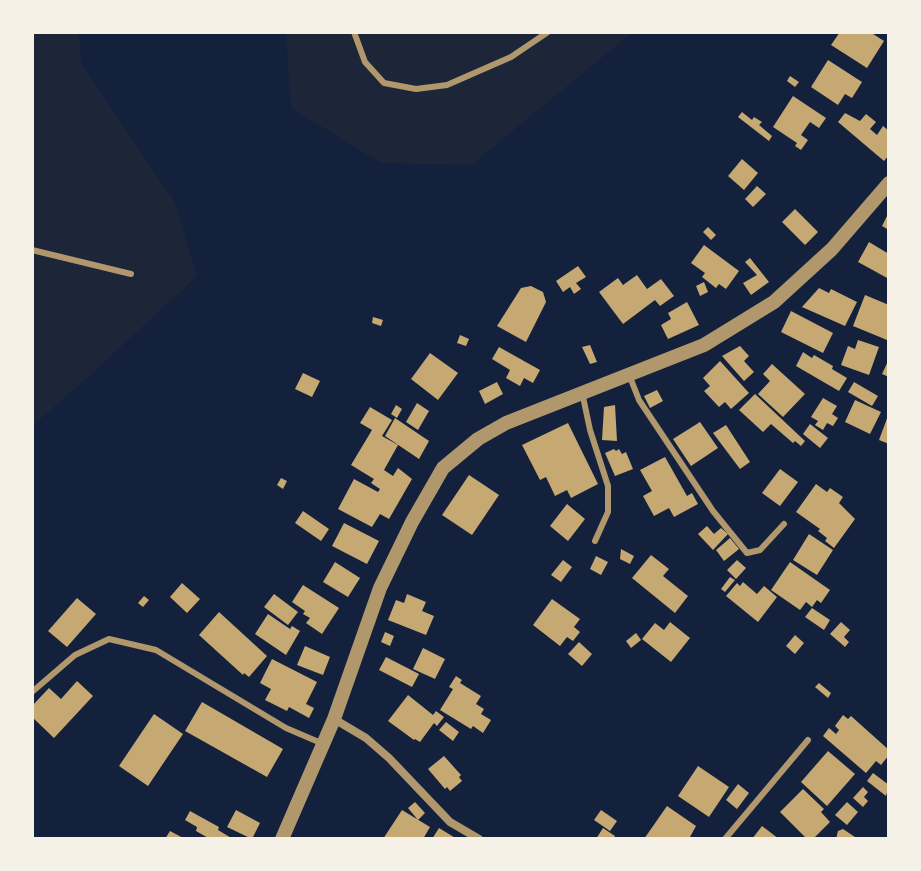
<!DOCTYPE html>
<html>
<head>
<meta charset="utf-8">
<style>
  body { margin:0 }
  #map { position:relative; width:921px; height:871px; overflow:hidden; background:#14213d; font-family:Lora,serif }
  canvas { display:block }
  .frame { position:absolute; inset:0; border:34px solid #f6f1e7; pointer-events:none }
</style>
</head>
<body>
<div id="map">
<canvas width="921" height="871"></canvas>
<div class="frame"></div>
</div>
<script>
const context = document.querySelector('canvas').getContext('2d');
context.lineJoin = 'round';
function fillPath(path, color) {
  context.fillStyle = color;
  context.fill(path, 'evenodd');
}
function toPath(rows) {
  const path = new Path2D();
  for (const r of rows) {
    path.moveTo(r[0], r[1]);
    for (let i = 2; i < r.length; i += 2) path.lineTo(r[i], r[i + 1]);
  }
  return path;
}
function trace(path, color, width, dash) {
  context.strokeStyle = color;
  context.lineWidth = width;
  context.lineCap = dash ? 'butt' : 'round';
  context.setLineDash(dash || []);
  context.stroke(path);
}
const green = toPath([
  [32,32,79,32,81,64,174,201,197,276,86,379,32,426],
  [286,32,633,32,471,165,381,163,291,108]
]);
const building = toPath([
  [840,32,870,32,884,41,867,68,831,45],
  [828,60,862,82,852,98,845,94,838,105,811,87],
  [790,76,799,82,795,87,787,81],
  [793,96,826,118,819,128,810,122,801,135,808,140,801,150,795,146,797,143,773,127],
  [742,112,752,120,754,117,762,122,759,125,772,136,769,141,738,117],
  [845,113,860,121,866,114,876,122,870,129,877,135,883,126,889,131,889,155,884,161,838,122],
  [742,159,758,173,744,190,728,176],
  [757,186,766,194,753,207,745,199],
  [795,209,818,232,805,245,782,222],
  [889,212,889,230,882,226],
  [708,227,716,235,711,240,703,232],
  [869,242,889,254,889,279,858,262],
  [704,245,739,271,726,289,719,284,716,288,702,277,705,273,691,263],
  [750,258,769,282,751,295,743,283,757,275,745,262],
  [578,266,586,277,576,283,581,289,574,294,570,287,563,292,556,281],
  [637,275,647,289,661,279,674,296,660,306,655,300,623,324,599,292,618,278,623,285],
  [704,282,708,292,700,296,696,286],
  [531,286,543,292,546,302,526,342,497,326,521,288],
  [819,288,829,293,831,289,857,302,845,326,802,307],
  [865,295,889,305,889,338,887,340,853,326],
  [687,302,699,325,668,339,661,325,671,319,668,313],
  [791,311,833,333,823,353,781,332],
  [373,317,383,320,381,326,372,323],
  [460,335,469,339,466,346,457,343],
  [858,340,879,347,869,375,841,365,848,346,855,349],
  [590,345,597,362,590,364,582,347],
  [740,346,749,356,744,361,754,372,744,381,722,356],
  [499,347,540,370,533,383,524,378,520,386,506,378,510,370,492,359],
  [803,352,812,358,814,355,833,366,832,369,847,378,839,391,796,366],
  [430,353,458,373,438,400,411,379],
  [889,359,889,377,882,374],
  [720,361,749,393,731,409,725,402,719,407,704,391,710,386,703,378],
  [772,364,805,394,783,417,758,394,770,381,763,374],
  [303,373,320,381,312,397,295,389],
  [497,382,503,394,485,404,479,391],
  [854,382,878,396,872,406,848,392],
  [657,390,663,401,650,408,644,396],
  [755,394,805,441,801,446,795,441,793,443,771,424,763,432,739,410],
  [823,398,837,406,832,414,838,418,833,426,827,423,823,430,815,425,818,421,811,417],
  [855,400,881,412,870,434,845,422],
  [417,403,429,411,418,430,406,422],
  [396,405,402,409,397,418,391,414],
  [615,405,617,441,602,440,604,407],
  [370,407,392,420,382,436,398,445,384,470,393,476,398,468,412,479,389,519,380,514,372,527,338,509,354,479,378,492,380,489,371,483,374,479,351,465,372,430,360,423],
  [889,413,889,444,879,440],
  [395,418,429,441,419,459,385,436],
  [700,422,718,448,691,466,673,439],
  [568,423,598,484,571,498,567,490,555,496,546,477,540,480,522,445],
  [810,424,828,438,820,448,803,434],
  [726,425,750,462,740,469,713,433],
  [614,449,616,451,619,449,622,454,626,452,633,469,615,476,605,453],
  [665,457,687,496,692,493,698,504,674,517,669,508,654,516,643,496,652,491,640,470],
  [780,469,798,482,780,506,762,493],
  [469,475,499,495,472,535,442,515],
  [281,478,287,481,283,489,277,485],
  [816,484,827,492,830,488,843,497,839,503,855,519,834,548,825,541,827,538,818,531,820,529,796,512],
  [567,504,585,519,568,541,550,526],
  [303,511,329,529,321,541,295,523],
  [344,523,379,541,367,564,332,546],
  [707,526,714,534,721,528,728,534,713,550,698,534],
  [809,534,833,550,817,575,793,560],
  [730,538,739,549,724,561,716,550],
  [621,549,634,556,630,564,620,559],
  [651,555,669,569,663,576,688,596,675,613,632,578],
  [596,556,608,562,601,575,590,569],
  [563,560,572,567,561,582,551,575],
  [737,560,746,568,736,579,727,570],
  [335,562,360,578,348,597,323,582],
  [790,562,830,590,821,603,817,600,812,607,806,602,800,610,771,590],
  [730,577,735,580,725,592,721,589],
  [743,582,757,594,764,586,777,597,758,622,726,596,737,583,740,586],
  [182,583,200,599,187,613,170,597],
  [303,585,339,608,322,634,306,623,310,618,303,614,305,611,292,602],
  [274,594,298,612,288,625,264,607],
  [407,594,426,602,422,611,434,616,426,635,388,620,396,600,404,603],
  [144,596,149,600,143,607,138,603],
  [77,598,96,614,67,647,48,631],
  [552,599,580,619,574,627,580,632,573,641,567,637,560,646,533,625],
  [812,608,830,620,824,630,805,617],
  [219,612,267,656,249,677,244,673,243,675,199,635],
  [268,614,290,629,292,626,300,631,286,655,255,634],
  [670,622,690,638,671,662,642,639,655,623,664,630],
  [841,622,850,630,844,637,849,642,845,647,830,634],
  [385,632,394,636,390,646,381,642],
  [636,633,641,640,631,648,626,641],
  [795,635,804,643,795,654,786,646],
  [579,642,592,654,582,666,568,654],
  [305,646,330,657,323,675,297,665],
  [423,648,445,659,435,679,413,669],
  [386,657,419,674,412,687,379,670],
  [272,659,317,682,306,704,314,708,309,718,289,707,287,711,265,700,271,689,260,683],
  [456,676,462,680,460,683,481,696,476,704,484,709,481,714,491,720,483,733,473,726,471,729,440,710,453,689,449,687],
  [77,681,93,696,54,738,32,717,32,706,49,688,61,699],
  [819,683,831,693,828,698,815,687],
  [408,695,433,715,436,711,444,717,437,726,434,723,420,742,415,739,414,740,388,721],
  [202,702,283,749,267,777,185,731],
  [154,714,183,734,148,786,119,766],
  [843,715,848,719,851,716,889,750,889,755,881,765,876,761,866,773,823,736,829,728,836,734,839,730,835,726],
  [446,722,459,732,453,741,439,730],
  [828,751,855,774,827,806,801,782],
  [444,756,461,775,459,777,462,781,450,791,447,787,445,789,428,769],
  [698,766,729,787,709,817,678,796],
  [873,773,889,785,886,796,867,781],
  [738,784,749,793,737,809,726,800],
  [863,787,868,792,864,797,868,801,863,807,853,798],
  [803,789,824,809,821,812,830,822,813,839,807,839,780,812],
  [415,802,425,813,418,820,408,808],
  [847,802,858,812,847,825,835,815],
  [667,806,696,826,690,837,644,839],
  [236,810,260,823,252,839,227,827],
  [402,810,430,827,423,839,383,839],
  [601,810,617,821,610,831,594,820],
  [190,811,219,827,218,830,233,839,210,839,196,831,197,827,185,820],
  [762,826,779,839,752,839],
  [439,828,457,839,432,839],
  [603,828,615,836,613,839,596,839],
  [843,829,858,839,836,839,838,831],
  [170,831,185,839,165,839]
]);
const service = toPath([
  [354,32,365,62,384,83,416,89,447,85,511,57,548,32],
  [32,250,131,274],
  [630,377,639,400,713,511,747,553,760,550,784,524],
  [582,392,590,430,608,486,608,512,595,541],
  [32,692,75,655,109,639,156,650,286,728,321,743],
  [725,839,808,740]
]);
const minor = toPath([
  [334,719,366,738,389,758,450,822,479,839]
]);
const tertiary = toPath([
  [282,839,334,719,380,588,412,522,443,468,478,439,506,423,704,345,774,302,832,249,889,183]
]);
fillPath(green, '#1d2539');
fillPath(building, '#c6a872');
trace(service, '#b1986c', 6);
trace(minor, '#b1986c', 8);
trace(tertiary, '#b1986c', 14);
</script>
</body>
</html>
